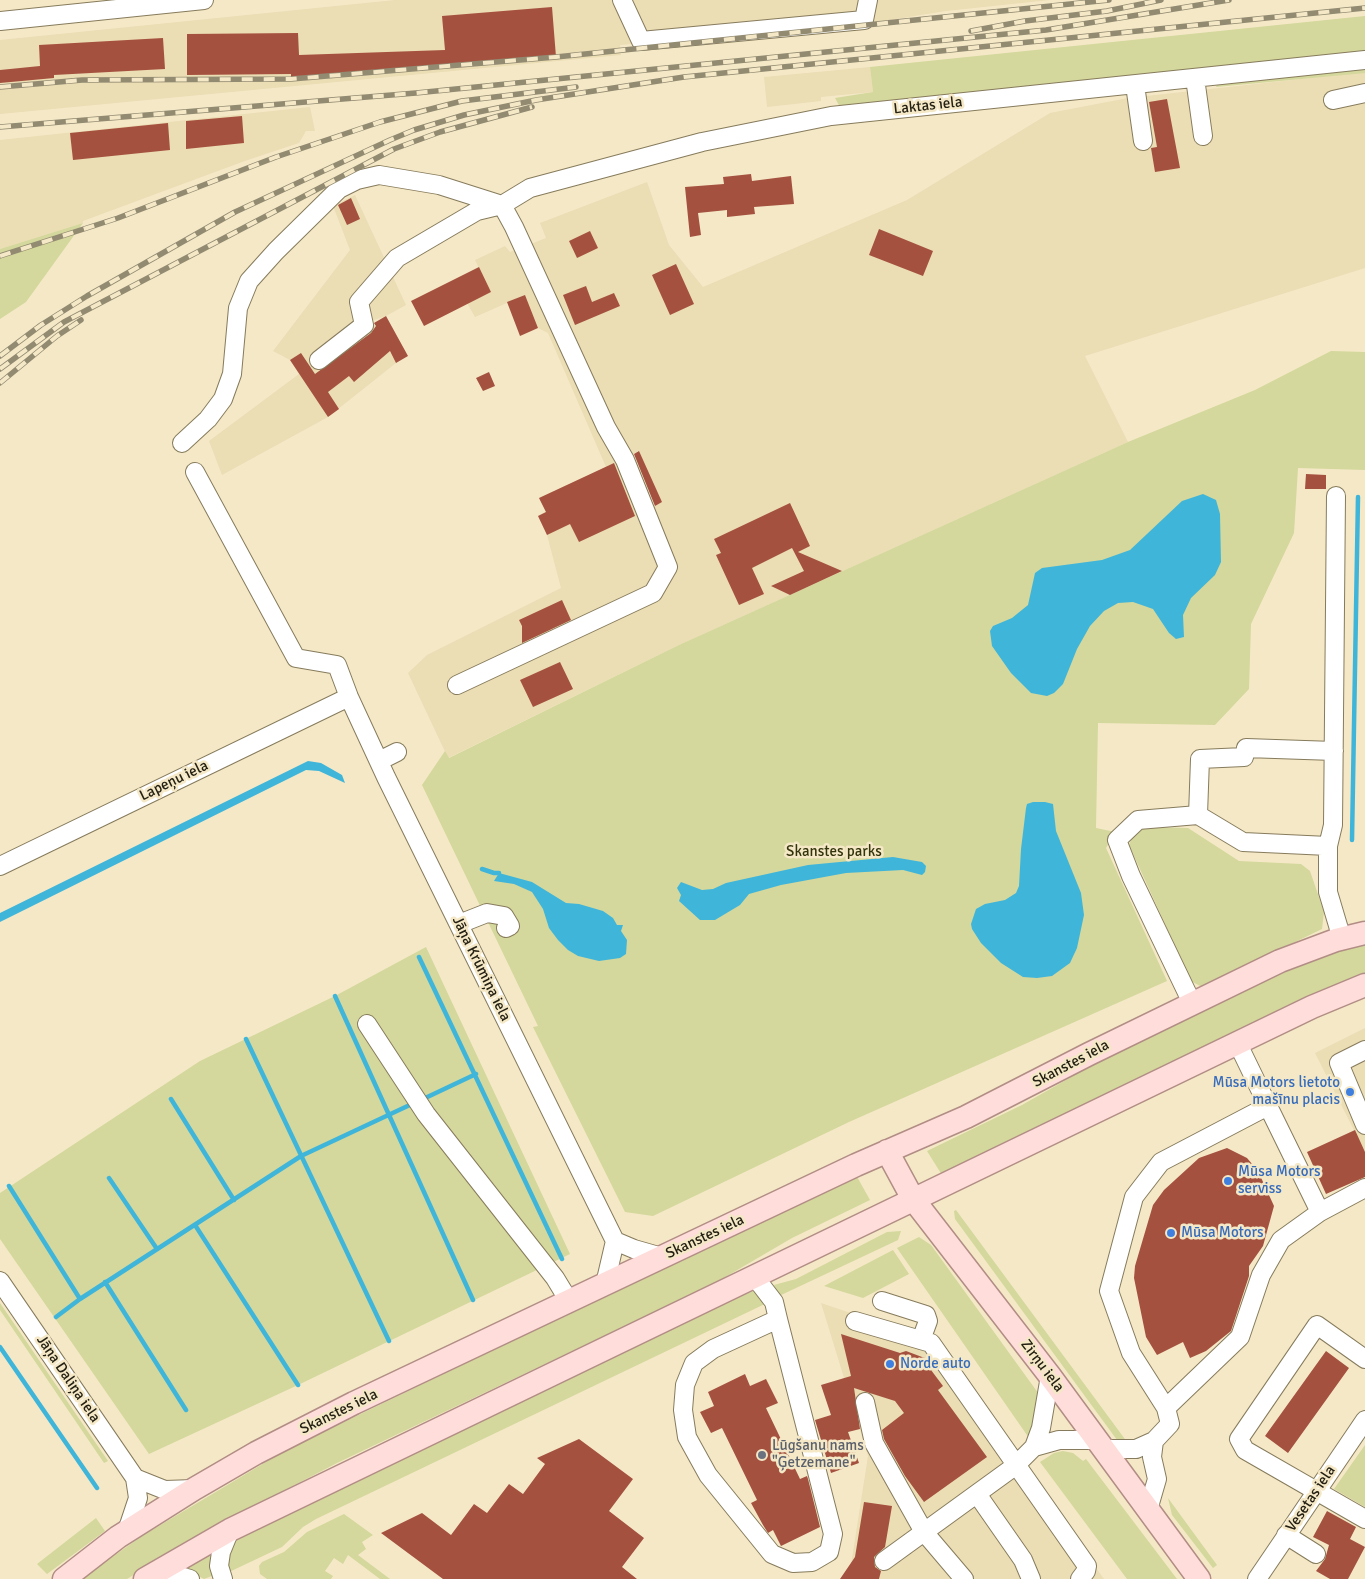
<!DOCTYPE html>
<html>
<head>
<meta charset="utf-8">
<style>
  body { margin:0 }
  canvas { display:block; background:#f4e8c6 }
</style>
</head>
<body>
<canvas width="1365" height="1579"></canvas>
<script>
const context = document.querySelector('canvas').getContext('2d');
context.lineJoin = 'round';
function fillPath(path, color) {
  context.fillStyle = color;
  context.fill(path, 'evenodd');
}
function toPath(rows) {
  const path = new Path2D();
  for (const r of rows) {
    path.moveTo(r[0], r[1]);
    for (let i = 2; i < r.length; i += 2) path.lineTo(r[i], r[i + 1]);
  }
  return path;
}
function trace(path, color, width, dash) {
  context.strokeStyle = color;
  context.lineWidth = width;
  context.lineCap = dash ? 'butt' : 'round';
  context.setLineDash(dash || []);
  context.stroke(path);
}
function label(font, color, halo, rows, align = 'center') {
  context.font = font + ' Signika,sans-serif';
  context.lineWidth = 5;
  context.setLineDash([]);
  context.textBaseline = 'middle';
  context.strokeStyle = halo;
  context.fillStyle = color;
  for (const [text, x, y, turn = 0] of rows) {
    context.save();
    context.translate(x, y);
    context.rotate((+turn || 0) * Math.PI / 180);
    context.textAlign = isNaN(turn) ? turn : align;
    if (halo) context.strokeText(text, 0, 0);
    context.fillText(text, 0, 0);
    context.restore();
  }
}
const built = toPath([
  [395,0,1050,0,946,11,890,20,620,45,621,55,0,114,0,40],
  [870,67,873,92,821,97,821,101,767,107,764,77],
  [1365,72,1365,268,1085,356,1128,442,679,645,448,758,408,673,427,655,561,588,547,535,538,516,546,512,539,498,606,467,548,333,538,328,525,295,475,317,467,303,491,292,475,260,505,246,510,252,546,238,540,223,647,182,669,245,703,287,907,200,1050,113,1128,98],
  [638,451,662,502,654,506,631,456],
  [310,107,315,131,306,131,299,143,242,162,83,221,83,223,0,249,0,140],
  [355,195,406,305,386,316,368,322,374,323,396,363,328,417,222,475,209,441,299,374,290,360,273,351,350,250,333,206],
  [1365,1028,1365,1152,1315,1053],
  [821,1303,931,1340,1104,1579,877,1579,851,1565,868,1456]
]);
const green = toPath([
  [1365,16,1365,52,840,107,835,98,873,92,870,67],
  [1365,67,1365,73,1216,87,1218,83],
  [83,223,26,302,0,319,0,249],
  [1331,351,1365,352,1365,470,1298,468,1294,533,1251,624,1249,689,1215,725,1098,723,1096,828,1115,832,1106,848,1167,981,849,1122,653,1216,625,1212,533,1027,538,1026,422,785,445,751,449,758,679,645,1128,442,1255,390],
  [1146,827,1188,828,1239,861,1301,864,1310,871,1324,912,1322,929,1202,987,1191,981,1129,845,1133,835],
  [1365,943,1365,974,1341,983,942,1175,927,1151,1022,1105,1117,1051,1307,961],
  [426,947,570,1254,298,1385,149,1454,0,1239,0,1193,200,1061,335,996],
  [856,1175,870,1200,792,1238,715,1283,337,1463,204,1532,127,1579,81,1579,142,1536,286,1450],
  [956,1210,1130,1446,1120,1444,955,1219,954,1211],
  [901,1231,898,1240,779,1296,774,1285,796,1279,887,1232],
  [919,1237,931,1245,1041,1397,1029,1438,897,1248],
  [893,1250,909,1274,863,1298,824,1286],
  [759,1289,769,1302,316,1519,303,1527,282,1547,227,1573,231,1542,683,1318],
  [0,1303,108,1461,104,1463,0,1310],
  [1365,1445,1365,1507,1334,1489],
  [1063,1451,1073,1453,1083,1461,1086,1459,1177,1579,1127,1579,1040,1462,1054,1453],
  [1168,1498,1217,1565,1213,1568,1172,1515],
  [344,1514,373,1535,362,1542,366,1549,358,1555,390,1579,380,1579,348,1555,343,1564,334,1558,325,1571,333,1576,331,1579,267,1579,260,1574,259,1566,262,1562,284,1552,307,1532],
  [96,1518,105,1531,47,1574,37,1564],
  [212,1553,214,1575,204,1579,187,1570,188,1566]
]);
const water = toPath([
  [1203,494,1216,500,1220,514,1221,562,1215,575,1191,598,1183,615,1184,637,1176,639,1169,633,1153,609,1133,602,1118,603,1104,611,1090,626,1077,649,1063,684,1054,693,1047,696,1031,693,1011,673,992,646,990,631,993,626,1012,618,1028,605,1035,573,1042,568,1102,560,1130,550,1182,501],
  [308,761,321,763,342,775,345,783,319,771,306,770,0,922,0,913],
  [1033,802,1045,802,1053,804,1056,831,1081,893,1084,915,1077,948,1070,963,1052,976,1037,978,1023,977,1001,963,981,943,972,929,971,924,976,909,985,904,1005,900,1016,893,1019,886,1021,849,1026,808,1027,804],
  [893,857,922,862,926,866,925,872,922,875,903,870,846,873,781,885,749,894,740,905,715,920,700,920,679,901,681,895,677,888,681,882,702,890,713,889,726,883,808,865],
  [499,873,532,882,566,903,579,904,603,911,613,918,617,925,623,925,621,931,627,940,626,954,620,958,599,961,578,956,568,950,558,940,549,928,543,909,532,892,514,884,494,881]
]);
const stream = toPath([
  [1352,840,1358,497],
  [482,869,494,873,499,873],
  [419,957,562,1259],
  [335,996,473,1300],
  [246,1039,389,1341],
  [171,1099,234,1200],
  [421,1100,476,1074],
  [109,1178,157,1249],
  [9,1186,80,1299],
  [195,1225,298,1385],
  [105,1282,186,1410],
  [56,1317,80,1299,301,1156,414,1103],
  [0,1347,97,1488]
]);
const building = toPath([
  [552,7,556,57,291,79,291,74,187,75,187,34,298,33,299,55,445,50,442,16],
  [163,38,165,69,54,75,54,78,0,83,0,70,40,66,39,45],
  [1167,99,1180,168,1155,172,1151,148,1157,147,1149,102],
  [242,116,244,143,186,149,186,121],
  [168,123,170,150,73,160,70,133],
  [751,174,752,181,791,176,794,204,754,207,755,214,727,217,727,210,698,213,701,235,690,237,685,187,724,184,723,177],
  [351,198,360,219,347,225,338,205],
  [879,229,933,251,923,276,869,255],
  [590,231,598,248,577,258,569,241],
  [676,264,694,304,670,315,652,275],
  [479,267,491,292,424,326,411,301],
  [586,286,592,302,614,293,620,306,575,325,563,295],
  [525,295,538,328,520,336,507,302],
  [386,316,408,356,396,363,390,351,354,382,349,376,328,392,339,409,328,417,290,360,301,353,315,374,371,333,376,326,374,323],
  [489,372,495,386,483,391,476,378],
  [639,451,662,502,655,506,634,454],
  [614,463,635,516,579,542,570,524,547,535,538,516,546,512,539,498],
  [1306,474,1326,475,1326,489,1305,489],
  [790,503,810,546,798,552,842,571,790,595,771,586,804,571,792,548,752,568,764,594,739,605,716,555,721,553,714,539],
  [562,600,571,620,522,643,522,626,519,620],
  [560,662,573,689,533,707,520,680],
  [1355,1130,1365,1152,1365,1177,1326,1194,1307,1152],
  [1227,1148,1247,1158,1258,1171,1274,1206,1263,1246,1249,1266,1249,1276,1231,1331,1206,1351,1190,1358,1183,1342,1157,1355,1146,1337,1134,1278,1135,1266,1153,1205,1164,1190,1199,1158],
  [841,1334,900,1353,906,1351,930,1360,932,1362,928,1366,943,1386,938,1390,987,1457,924,1502,905,1476,884,1439,882,1430,904,1413,895,1401,854,1388,860,1429,848,1432,859,1463,831,1473,815,1420,831,1415,821,1385,851,1376],
  [1326,1351,1349,1368,1288,1453,1265,1436],
  [745,1374,750,1386,766,1379,778,1403,766,1408,800,1479,807,1476,808,1479,820,1527,781,1546,773,1530,768,1533,763,1525,751,1503,757,1500,722,1428,711,1433,700,1412,714,1406,708,1392],
  [579,1439,633,1479,609,1511,644,1538,622,1567,637,1579,443,1579,381,1533,422,1513,451,1535,474,1504,487,1513,509,1484,523,1494,545,1464,537,1458],
  [864,1502,892,1506,885,1547,874,1557,875,1567,881,1571,879,1579,840,1579,855,1557],
  [1327,1511,1356,1527,1350,1539,1365,1547,1348,1579,1330,1579,1316,1571,1325,1559,1329,1545,1313,1537]
]);
const minor = toPath([
  [622,0,641,41,864,20,868,0],
  [0,21,204,0],
  [1195,78,1203,136],
  [1135,85,1143,141],
  [1333,100,1365,93],
  [319,360,364,325,359,302,397,258,477,211,502,205,530,188,702,142,831,116,1365,60],
  [182,443,208,419,223,399,232,374,238,308,249,281,276,251,339,189,357,180,379,175,439,185,502,205,514,227,606,427,625,460,668,567,653,593,457,685],
  [195,472,296,658,337,665,349,697,386,777,615,1241,605,1284],
  [1336,496,1333,825,1328,846,1328,892,1342,939],
  [379,761,397,752],
  [1198,815,1200,759,1244,757,1246,748,1334,751],
  [0,866,349,697],
  [459,924,487,913,504,916,510,926,506,928],
  [1192,1003,1131,876,1117,840,1138,820,1198,815,1243,842,1328,846],
  [367,1024,426,1114,555,1278,569,1301],
  [1365,1050,1339,1063,1365,1125],
  [1320,1212,1365,1188],
  [615,1241,634,1249,662,1257],
  [754,1276,774,1302,778,1319,833,1534,829,1552,812,1562,793,1563,772,1554,708,1475,687,1437,683,1410,685,1385,694,1363,713,1349,778,1319],
  [0,1281,135,1478,138,1498,127,1531],
  [882,1301,926,1315,928,1321,921,1340],
  [855,1321,931,1343,1087,1566,1086,1571,1080,1579],
  [1365,1359,1317,1325,1239,1439,1245,1450,1365,1519],
  [865,1402,874,1443,924,1532,964,1579],
  [1166,1408,1240,1337,1261,1275,1281,1240,1320,1212,1268,1106],
  [1034,1447,1059,1440,1097,1440],
  [1103,1449,1136,1449,1154,1441,1170,1424,1166,1408,1131,1353,1109,1291,1134,1197,1161,1162,1268,1106,1237,1042],
  [135,1478,165,1490,194,1489],
  [977,1494,1023,1560,1031,1579],
  [1148,1510,1157,1479,1152,1457,1154,1441],
  [1286,1535,1316,1554],
  [884,1561,1015,1466,1034,1447,1041,1428,1050,1376],
  [159,1570,190,1579],
  [223,1579,219,1566,221,1552,230,1530],
  [1257,1579,1365,1420]
]);
const major = toPath([
  [887,1151,913,1199,1050,1376,1199,1579],
  [64,1579,118,1537,194,1489,256,1453,354,1403,856,1165,966,1117,1089,1054,1280,961,1336,940,1365,933],
  [145,1579,230,1530,1312,1007,1365,985]
]);
const rail = toPath([
  [971,31,1025,21,1107,11,1161,0],
  [0,87,82,80,291,79,556,57,1109,0],
  [0,127,416,93,1046,30,1229,0],
  [0,256,118,218,276,157,380,122,462,101,576,87],
  [0,356,41,325,87,296,235,212,390,140,414,130,464,115,536,100,684,77,1365,8],
  [0,369,64,322,394,149,440,132,532,107],
  [0,383,57,336,81,320]
]);
const markers = [
  [1350,1092,5,"#3f7fe0"],
  [1228,1181,5,"#3f7fe0"],
  [1171,1233,5,"#3f7fe0"],
  [890,1364,5,"#3f7fe0"],
  [762,1455,5,"#6b7280"]
];
const streetNames = [
  ["Laktas iela",928,106,-6],
  ["Lapeņu iela",174,781,-26],
  ["Jāņa Krūmiņa iela",481,969,64],
  ["Skanstes iela",1071,1064,-28],
  ["Skanstes iela",705,1237,-25],
  ["Zirņu iela",1042,1366,53],
  ["Jāņa Daliņa iela",68,1379,56],
  ["Skanstes iela",339,1412,-26],
  ["Vesetas iela",1311,1499,-56]
];
const parkNames = [
  ["Skanstes parks",834,852]
];
const shopNames = [
  ["Mūsa Motors lietoto",1340,1083,"right"],
  ["mašīnu placis",1340,1100,"right"],
  ["Mūsa Motors",1238,1172],
  ["serviss",1238,1189],
  ["Mūsa Motors",1181,1233],
  ["Norde auto",900,1364]
];
const worshipNames = [
  ["Lūgšanu nams",772,1446],
  ["\"Ģetzemane\"",772,1463]
];
fillPath(built, '#ebddb4');
fillPath(green, '#d4d89c');
fillPath(water, '#40b5da');
trace(stream, '#40b5da', 4.5);
fillPath(building, '#a5513f');
trace(minor, '#867b5c', 20);
trace(major, '#b28d85', 25);
trace(minor, '#fff', 18);
trace(major, '#feddda', 22);
trace(rail, '#928a71', 5.5);
trace(rail, '#f4e8c6', 4, [11]);
for (const [x, y, r, color] of markers) {
  const dot = new Path2D();
  dot.arc(x, y, r, 0, 2 * Math.PI);
  context.fillStyle = color;
  context.fill(dot);
  trace(dot, '#f4e8c6', 2);
}
label('15px', '#242013', '#f4e8c6', streetNames);
label('15px', '#33340d', '#f4e8c6', parkNames);
label('15px', '#366cbe', '#f4e8c6', shopNames, 'left');
label('15px', '#5b616d', '#f4e8c6', worshipNames, 'left');
</script>
</body>
</html>
